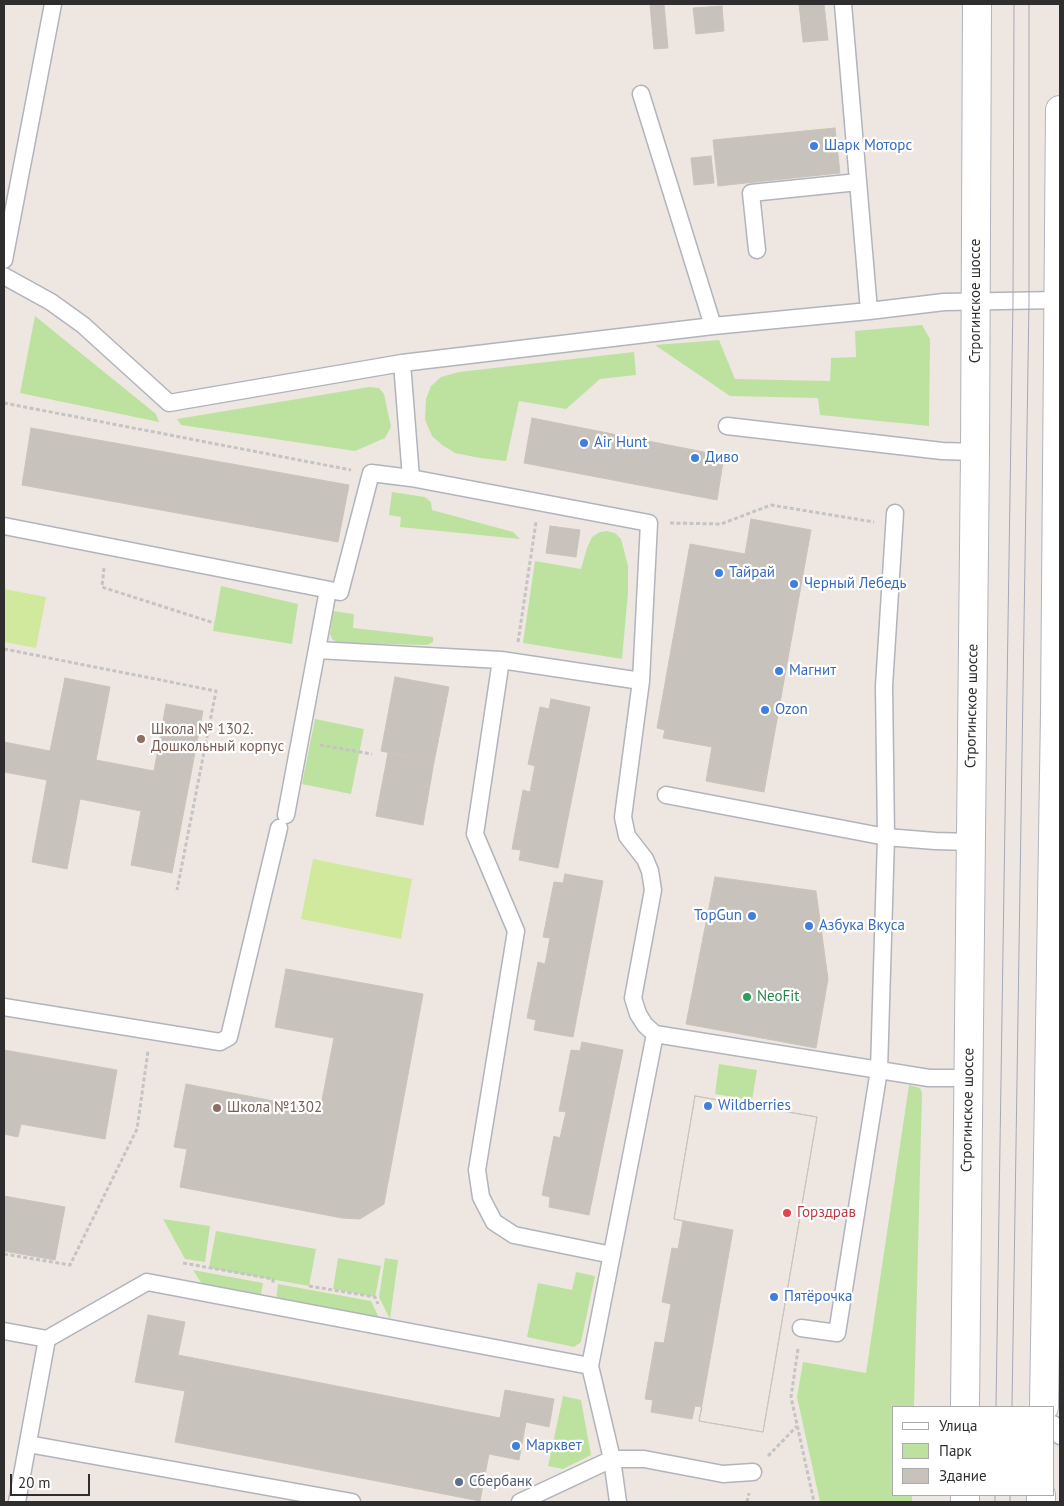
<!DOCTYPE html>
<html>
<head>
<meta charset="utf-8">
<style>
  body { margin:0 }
  #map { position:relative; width:1064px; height:1506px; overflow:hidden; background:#eee7e1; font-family:"PT Sans",sans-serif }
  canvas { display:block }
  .frame { position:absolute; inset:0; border:5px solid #2e2e2e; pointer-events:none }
  .legend { position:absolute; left:892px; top:1406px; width:162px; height:90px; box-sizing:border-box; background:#fff; border:1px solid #ababab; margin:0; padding:6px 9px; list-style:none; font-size:15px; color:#2e2e2e }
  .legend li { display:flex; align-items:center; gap:10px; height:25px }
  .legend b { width:25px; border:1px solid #ababab }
  .scale { position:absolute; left:10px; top:1474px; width:80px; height:22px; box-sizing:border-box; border:2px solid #2e2e2e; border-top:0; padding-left:6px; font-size:15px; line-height:18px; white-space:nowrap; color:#2e2e2e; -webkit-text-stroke:4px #fff; paint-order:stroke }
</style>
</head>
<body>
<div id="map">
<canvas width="1064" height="1506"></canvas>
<div class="frame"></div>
<ul class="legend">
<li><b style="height:6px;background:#fff"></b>Улица</li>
<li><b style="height:14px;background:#bde2a0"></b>Парк</li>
<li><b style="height:14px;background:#c7c2bc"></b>Здание</li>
</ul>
<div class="scale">20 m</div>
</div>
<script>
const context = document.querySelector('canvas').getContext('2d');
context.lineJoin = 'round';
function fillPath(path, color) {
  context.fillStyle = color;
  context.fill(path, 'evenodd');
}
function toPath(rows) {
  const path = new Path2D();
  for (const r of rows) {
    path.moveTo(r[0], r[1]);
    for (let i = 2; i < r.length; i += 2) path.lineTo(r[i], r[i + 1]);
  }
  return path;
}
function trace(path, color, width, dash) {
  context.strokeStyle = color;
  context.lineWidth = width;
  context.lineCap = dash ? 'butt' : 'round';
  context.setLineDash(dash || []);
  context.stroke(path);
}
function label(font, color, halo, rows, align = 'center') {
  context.font = font + ' "PT Sans",sans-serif';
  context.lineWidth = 4.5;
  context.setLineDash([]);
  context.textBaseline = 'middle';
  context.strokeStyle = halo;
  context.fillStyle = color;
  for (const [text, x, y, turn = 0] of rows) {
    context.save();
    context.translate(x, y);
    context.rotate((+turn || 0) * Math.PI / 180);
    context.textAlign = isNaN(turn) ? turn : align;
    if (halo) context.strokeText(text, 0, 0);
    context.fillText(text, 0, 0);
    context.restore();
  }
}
const green = toPath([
  [35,316,156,414,159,422,20,393],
  [922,325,930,339,929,426,820,415,818,398,730,396,655,345,719,340,735,379,830,381,831,358,856,357,855,331],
  [634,352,636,375,600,379,566,409,519,401,506,461,480,458,455,453,442,445,432,436,425,420,426,399,431,386,441,377,459,372],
  [369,387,379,388,384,394,391,427,385,438,355,451,181,425,177,419],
  [392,492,425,497,431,502,432,510,513,532,520,539,400,527,401,517,389,515],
  [607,531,615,533,621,539,628,566,628,592,622,659,523,643,535,561,581,569,587,548,592,537,600,532],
  [221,586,298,604,292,644,213,631],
  [333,611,354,614,353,628,433,637,433,642,427,645,338,643,332,639,330,634],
  [315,719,364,729,351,794,302,784],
  [719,1064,757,1070,752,1100,715,1094],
  [909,1085,920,1088,922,1093,914,1407,893,1407,893,1495,912,1495,912,1502,820,1502,797,1397,803,1362,866,1373],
  [163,1219,210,1226,205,1262,185,1259],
  [216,1231,316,1249,309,1286,209,1268],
  [338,1258,381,1266,375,1297,333,1289],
  [385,1258,398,1260,390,1319,379,1297],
  [193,1270,263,1283,261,1294,202,1284],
  [576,1272,595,1276,581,1342,574,1347,527,1337,538,1283,572,1290],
  [278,1284,371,1301,379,1318,276,1300],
  [563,1396,581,1400,591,1455,563,1469,548,1466]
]);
const pitch = toPath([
  [4,589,46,597,36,648,4,642],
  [313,859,412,879,401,939,301,919]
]);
const building = toPath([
  [664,4,668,48,654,49,650,5,664,4],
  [799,4,824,4,828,40,803,42,799,4],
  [722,6,724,31,696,34,693,8,722,6],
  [835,128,840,173,718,186,713,140,835,128],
  [711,156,714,183,694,185,691,158,711,156],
  [532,418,724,456,717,500,524,463,532,418],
  [31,428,349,485,338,542,22,485,31,428],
  [751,519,811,530,764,792,706,781,712,747,663,738,665,730,657,728,690,544,745,554,751,519],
  [550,526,580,530,576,557,546,553,550,526],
  [395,677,449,687,434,762,381,751,395,677],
  [65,678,110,687,96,760,154,771,166,704,203,711,172,873,131,865,141,811,80,799,67,869,32,862,47,780,4,772,4,742,50,751,65,678],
  [551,699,590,707,558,868,519,860,521,850,512,849,523,790,530,792,535,766,528,764,540,707,549,709,551,699],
  [388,753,434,762,423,825,376,816,388,753],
  [565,874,603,881,573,1037,534,1030,536,1020,527,1018,538,962,545,964,550,938,543,937,554,882,563,883,565,874],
  [715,877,816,891,828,979,816,1048,686,1024,715,877],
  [286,969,423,994,384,1204,360,1219,342,1218,180,1187,187,1149,174,1147,186,1084,320,1110,334,1038,275,1027,286,969],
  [582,1042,623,1050,589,1215,549,1207,550,1197,542,1195,554,1136,560,1138,566,1112,559,1111,571,1050,580,1051,582,1042],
  [4,1050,117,1070,105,1139,21,1124,18,1137,4,1134,4,1050],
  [695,1096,817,1117,763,1432,699,1421,733,1230,674,1219,695,1096],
  [695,1096,817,1117,763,1432,699,1421,702,1407,695,1406,692,1419,651,1412,653,1400,645,1399,655,1342,664,1343,671,1304,662,1302,672,1248,678,1249,683,1221,674,1219,695,1096],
  [4,1196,65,1207,55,1260,4,1251,4,1196],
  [148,1315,185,1322,178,1355,500,1418,505,1390,554,1399,549,1427,526,1422,519,1460,489,1454,480,1501,175,1442,185,1391,135,1382,148,1315]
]);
const path = toPath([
  [4,403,351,470],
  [670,523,721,524,771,505,874,522],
  [104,568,102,587,214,623],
  [518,642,536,522],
  [4,649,216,691,177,890],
  [320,745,372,754],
  [4,1254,70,1265,137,1129,148,1051],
  [183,1263,273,1279,273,1285],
  [309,1286,375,1297,378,1304],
  [798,1349,791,1397,814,1502],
  [768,1456,797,1426],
  [747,1502,749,1493]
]);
const lane = toPath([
  [843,4,869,311],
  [641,94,713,326,869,311,944,302,1058,300],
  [757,250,751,193,858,182],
  [4,260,53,4],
  [4,276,51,302,83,325,169,403,402,363,713,326],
  [402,363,411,478,649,523,641,681,623,817,627,836,645,859,650,871,653,890,633,998,638,1014,645,1025,655,1034,929,1078,968,1078],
  [727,426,942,451,975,452],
  [4,526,340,592,371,473,411,478],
  [317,650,501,660,475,834,516,931,477,1170,481,1197,494,1222,514,1235,612,1255],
  [501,660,641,681],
  [666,795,886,837,935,841,971,842],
  [286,815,328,590],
  [4,1007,220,1042,229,1037,279,828],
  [801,1328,837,1333,879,1070,886,837,884,686,895,513],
  [4,1331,47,1339,17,1502],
  [47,1339,147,1282,590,1366,612,1459,618,1502],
  [590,1366,655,1034],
  [1053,1424,1060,1436],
  [28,1444,352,1502],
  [520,1502,612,1459,644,1459,723,1474,753,1472]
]);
const secondary = toPath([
  [965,1407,975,452,977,4],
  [1044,1407,1055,712,1060,110],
  [965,1502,965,1495],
  [1041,1502,1041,1495]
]);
const tram = toPath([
  [996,1407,1013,300,1014,4],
  [1012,1407,1029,300,1029,4],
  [995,1502,995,1495],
  [1010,1502,1010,1495]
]);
const markers = [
  [814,146,5,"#3f7fe0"],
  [584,443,5,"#3f7fe0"],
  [695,458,5,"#3f7fe0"],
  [719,573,5,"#3f7fe0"],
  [794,584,5,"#3f7fe0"],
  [779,671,5,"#3f7fe0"],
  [765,710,5,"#3f7fe0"],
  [141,739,5,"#8d6e63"],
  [752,916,5,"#3f7fe0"],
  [809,926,5,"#3f7fe0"],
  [747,997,5,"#2e9e5b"],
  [708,1106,5,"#3f7fe0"],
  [217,1108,5,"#8d6e63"],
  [787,1213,5,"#e0444e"],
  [774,1297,5,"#3f7fe0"],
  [516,1446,5,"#3f7fe0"],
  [459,1482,5,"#5c6f8a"]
];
const shopNames = [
  ["Шарк Моторс",824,146],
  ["Air Hunt",594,443],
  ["Диво",705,458],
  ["Тайрай",729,573],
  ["Черный Лебедь",804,584],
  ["Магнит",789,671],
  ["Ozon",775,710],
  ["TopGun",742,916,"right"],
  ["Азбука Вкуса",819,926],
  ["Wildberries",718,1106],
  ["Пятёрочка",784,1297],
  ["Марквет",526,1446]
];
const streetNames = [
  ["Строгинское шоссе",976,301,-90],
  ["Строгинское шоссе",972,706,-89],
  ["Строгинское шоссе",968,1110,-89]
];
const educationNames = [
  ["Школа № 1302.",151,730],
  ["Дошкольный корпус",151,747],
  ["Школа №1302",227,1108]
];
const leisureNames = [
  ["NeoFit",757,997]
];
const healthNames = [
  ["Горздрав",797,1213]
];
const serviceNames = [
  ["Сбербанк",469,1482]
];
fillPath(green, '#bde2a0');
fillPath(pitch, '#d0e99c');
fillPath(building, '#c7c2bc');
trace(building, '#cac3ba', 1);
trace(lane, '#b1b4bd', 19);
trace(secondary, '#b1b4bd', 30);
trace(path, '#c4c4c4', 3, [4, 2.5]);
trace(lane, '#fff', 16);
trace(secondary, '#fff', 28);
trace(tram, '#a3a8b7', 1);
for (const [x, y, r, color] of markers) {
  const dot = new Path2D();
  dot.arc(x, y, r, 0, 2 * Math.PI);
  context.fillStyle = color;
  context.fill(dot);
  trace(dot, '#fff', 2);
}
label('15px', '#366cbe', '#fff', shopNames, 'left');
label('15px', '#2e2e2e', '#fff', streetNames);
label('15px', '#785e54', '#fff', educationNames, 'left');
label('15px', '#27864d', '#fff', leisureNames, 'left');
label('15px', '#be3a42', '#fff', healthNames, 'left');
label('15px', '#4e5e75', '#fff', serviceNames, 'left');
</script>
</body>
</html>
